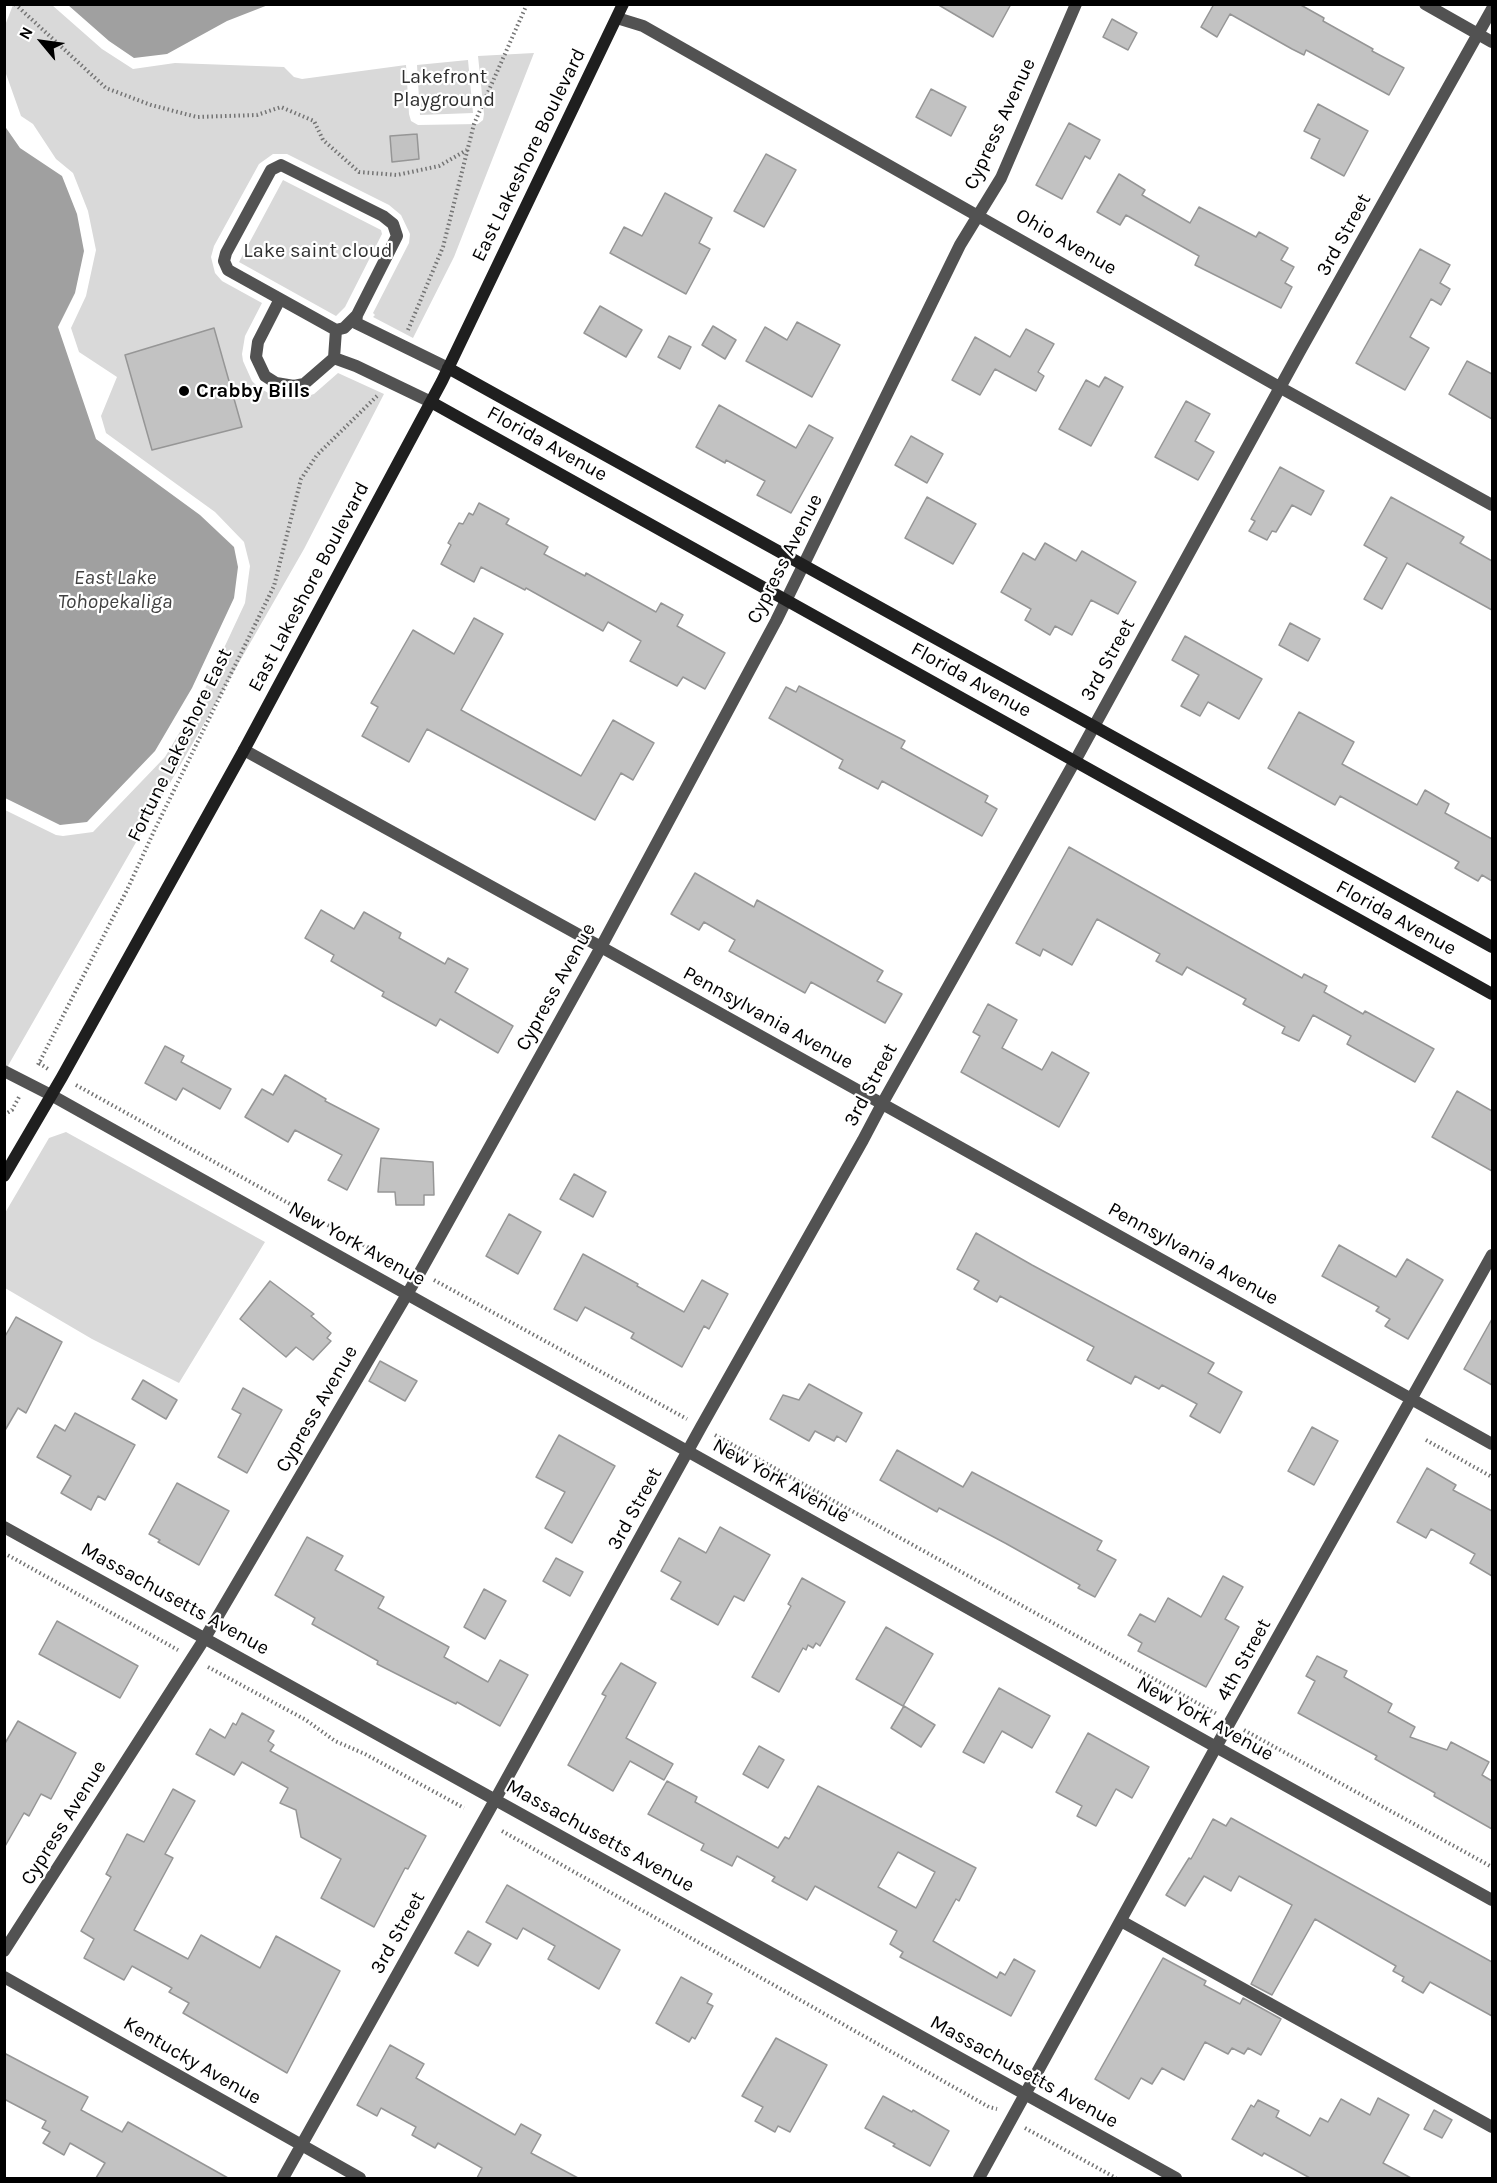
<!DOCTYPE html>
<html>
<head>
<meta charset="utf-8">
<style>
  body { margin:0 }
  #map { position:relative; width:1497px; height:2183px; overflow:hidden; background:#fff; font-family:Karla,sans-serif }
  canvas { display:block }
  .frame { position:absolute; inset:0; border:6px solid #000; pointer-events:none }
  .north { position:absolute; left:12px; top:12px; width:60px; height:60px; -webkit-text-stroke:4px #fff; paint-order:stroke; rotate:299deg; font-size:16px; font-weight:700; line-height:24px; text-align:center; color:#000 }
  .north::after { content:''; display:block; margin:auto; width:21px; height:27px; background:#000; clip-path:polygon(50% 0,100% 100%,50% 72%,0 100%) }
</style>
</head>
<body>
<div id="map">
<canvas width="1497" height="2183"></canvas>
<div class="frame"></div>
<div class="north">N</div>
</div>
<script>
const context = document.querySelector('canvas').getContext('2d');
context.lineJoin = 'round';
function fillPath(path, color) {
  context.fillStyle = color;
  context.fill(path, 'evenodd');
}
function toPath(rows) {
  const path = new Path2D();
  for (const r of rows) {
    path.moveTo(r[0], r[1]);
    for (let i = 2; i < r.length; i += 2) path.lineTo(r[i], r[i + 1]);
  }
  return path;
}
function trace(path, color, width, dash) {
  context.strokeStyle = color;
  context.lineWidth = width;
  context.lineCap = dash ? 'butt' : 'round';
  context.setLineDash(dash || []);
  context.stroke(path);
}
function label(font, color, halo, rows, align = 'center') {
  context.font = font + ' Karla,sans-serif';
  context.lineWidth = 4.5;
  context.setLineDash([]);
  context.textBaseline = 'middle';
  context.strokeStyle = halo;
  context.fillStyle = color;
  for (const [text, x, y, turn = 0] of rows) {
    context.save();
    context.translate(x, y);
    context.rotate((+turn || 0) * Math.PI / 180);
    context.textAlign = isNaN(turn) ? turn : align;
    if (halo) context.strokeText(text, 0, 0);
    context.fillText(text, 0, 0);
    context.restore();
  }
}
const green = toPath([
  [13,5,52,5,102,49,133,69,175,63,284,67,294,77,302,79,406,65,409,114,411,121,418,125,478,124,483,120,484,114,478,56,534,53,454,257,413,338,373,317,375,315,373,313,409,243,410,234,401,215,389,205,287,154,273,154,259,164,214,246,211,257,215,273,222,281,262,303,245,336,242,354,243,361,252,381,258,387,270,394,298,399,314,394,338,373,384,394,304,549,5,1071,5,810,56,835,63,836,93,832,165,757,203,693,245,603,250,566,244,542,215,512,106,433,101,416,117,377,79,352,71,328,86,296,96,250,88,211,73,173,56,159,33,124,21,116,5,71,4,28],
  [468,60,473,113,420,115,417,65],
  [283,180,381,230,382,234,345,307,336,316,239,262],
  [66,1132,265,1242,179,1383,92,1339,5,1288,5,1213,49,1138]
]);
const water = toPath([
  [68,5,268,5,227,21,167,54,134,58,109,41],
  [4,125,20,148,62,176,77,214,84,251,75,293,58,327,96,439,200,515,234,547,238,567,234,598,192,688,155,751,87,822,60,825,5,798]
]);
const building = toPath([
  [937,4,1011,4,993,37,937,4],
  [1214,4,1299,4,1324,18,1323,21,1373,49,1372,51,1404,68,1389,95,1306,50,1304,55,1292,49,1230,14,1217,37,1201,27,1214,4],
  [1112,19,1137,33,1128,50,1103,37,1112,19],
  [931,89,966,107,951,136,916,117,931,89],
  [1318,104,1368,131,1344,176,1311,158,1320,139,1304,131,1318,104],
  [1069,123,1100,140,1090,159,1085,156,1062,199,1036,185,1069,123],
  [417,134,419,159,392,162,390,136,417,134],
  [766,154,796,170,764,227,734,211,766,154],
  [1119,174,1145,190,1142,195,1190,223,1199,207,1256,237,1259,232,1288,248,1281,260,1294,267,1285,283,1292,287,1281,308,1195,265,1199,256,1126,215,1120,225,1097,212,1119,174],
  [665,193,712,218,699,243,710,249,686,294,610,253,624,227,642,236,665,193],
  [1420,249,1450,265,1440,283,1450,289,1441,305,1431,299,1410,337,1429,348,1405,390,1356,363,1420,249],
  [600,306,642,330,626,357,584,333,600,306],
  [797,322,840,345,812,397,746,361,765,327,787,340,797,322],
  [713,326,736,340,725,359,702,345,713,326],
  [214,328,242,427,152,450,125,355,214,328],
  [1026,329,1054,344,1038,372,1044,376,1036,391,995,369,980,395,952,380,975,337,1010,357,1026,329],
  [669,336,691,347,680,369,658,357,669,336],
  [1467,361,1492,374,1492,419,1449,394,1467,361],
  [1105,377,1123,387,1091,446,1059,429,1086,380,1099,387,1105,377],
  [1186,401,1210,414,1195,441,1214,452,1198,480,1155,457,1186,401],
  [719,405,796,448,809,425,833,438,791,513,757,495,765,481,726,460,725,463,696,447,719,405],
  [911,436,943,454,927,483,895,465,911,436],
  [1280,467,1324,491,1311,515,1292,505,1276,532,1272,531,1267,540,1249,531,1255,521,1251,519,1280,467],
  [927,497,976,524,953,564,905,538,927,497],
  [1391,497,1464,537,1460,543,1492,561,1492,610,1407,563,1382,609,1364,599,1387,558,1364,545,1391,497],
  [479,503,509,519,506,524,548,547,544,554,585,576,586,573,656,612,661,603,683,615,677,626,725,653,705,689,683,677,677,686,630,661,641,641,608,622,603,631,526,588,525,590,481,567,474,582,441,564,451,545,448,543,459,523,463,524,469,513,473,515,479,503],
  [1045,543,1076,561,1082,551,1136,582,1118,614,1091,600,1072,635,1055,626,1050,635,1025,620,1031,609,1001,592,1023,553,1035,560,1045,543],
  [474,618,503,634,461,710,581,776,613,720,654,743,633,780,621,773,595,820,427,729,409,762,362,736,378,707,371,703,413,630,454,654,474,618],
  [1290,623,1320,639,1308,661,1279,645,1290,623],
  [1185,636,1262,679,1239,719,1208,702,1200,716,1181,706,1199,675,1172,660,1185,636],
  [799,686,905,741,901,748,988,796,985,802,997,809,982,836,882,781,878,789,839,768,843,760,769,718,786,687,796,692,799,686],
  [1299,712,1354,742,1342,764,1417,805,1425,790,1449,804,1445,813,1492,839,1492,881,1482,875,1478,881,1455,868,1459,862,1340,796,1335,805,1268,768,1299,712],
  [1069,847,1302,978,1304,974,1327,986,1324,992,1363,1014,1365,1011,1434,1049,1415,1082,1347,1044,1351,1036,1313,1015,1299,1041,1282,1033,1285,1027,1243,1004,1246,999,1187,967,1182,975,1156,961,1160,954,1097,919,1072,965,1043,949,1040,956,1016,943,1069,847],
  [695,873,754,907,757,900,883,971,877,981,902,994,885,1023,811,982,805,993,729,951,735,940,704,922,699,930,671,914,695,873],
  [321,910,354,929,364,912,401,933,399,938,445,964,448,958,468,969,455,992,513,1026,498,1053,440,1019,436,1026,382,996,384,992,331,961,334,955,305,938,321,910],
  [988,1004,1017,1020,1002,1048,1042,1070,1052,1052,1089,1073,1059,1127,961,1072,980,1036,973,1032,988,1004],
  [165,1046,184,1056,181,1062,231,1089,220,1109,183,1088,176,1100,145,1083,165,1046],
  [285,1075,326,1099,325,1101,379,1129,347,1190,328,1180,342,1155,295,1130,288,1142,245,1117,262,1089,273,1095,285,1075],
  [1457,1091,1492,1111,1492,1171,1432,1137,1457,1091],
  [381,1158,433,1162,434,1195,424,1195,424,1205,396,1205,395,1192,378,1192,381,1158],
  [574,1174,606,1192,593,1217,560,1199,574,1174],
  [509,1214,541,1232,518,1274,486,1256,509,1214],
  [976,1233,1032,1265,1214,1363,1208,1373,1242,1392,1220,1433,1190,1416,1197,1404,1162,1385,1159,1389,1135,1376,1131,1384,1087,1360,1094,1347,1000,1296,997,1302,974,1289,979,1281,957,1269,976,1233],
  [1339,1245,1396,1277,1407,1259,1443,1280,1408,1339,1385,1326,1390,1319,1376,1311,1379,1307,1322,1276,1339,1245],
  [583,1254,638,1284,637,1286,684,1312,702,1280,728,1294,709,1329,704,1326,682,1367,631,1338,634,1333,585,1307,577,1321,554,1309,583,1254],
  [270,1281,314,1314,311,1316,331,1333,327,1338,331,1341,313,1360,296,1347,286,1357,240,1319,270,1281],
  [16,1317,62,1342,26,1413,18,1408,4,1432,4,1338,16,1317],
  [1492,1319,1492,1385,1464,1369,1492,1319],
  [380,1361,417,1381,405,1401,369,1381,380,1361],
  [143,1380,177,1400,166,1419,132,1399,143,1380],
  [809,1384,862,1413,846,1442,837,1436,834,1441,815,1431,809,1441,770,1419,783,1395,799,1400,809,1384],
  [243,1388,282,1410,247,1473,218,1457,241,1414,232,1409,243,1388],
  [75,1413,135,1445,105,1500,98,1496,91,1510,61,1493,71,1476,37,1457,55,1425,65,1431,75,1413],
  [1312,1427,1338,1441,1314,1485,1288,1471,1312,1427],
  [559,1435,615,1466,572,1543,545,1528,565,1492,536,1477,559,1435],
  [897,1450,963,1487,972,1472,1102,1541,1097,1550,1116,1560,1095,1597,1078,1588,1080,1585,1005,1543,939,1508,937,1512,880,1480,897,1450],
  [1427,1468,1456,1485,1453,1490,1492,1511,1492,1576,1470,1563,1475,1554,1431,1529,1426,1538,1397,1522,1427,1468],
  [177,1483,229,1511,199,1565,158,1542,160,1540,149,1534,177,1483],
  [720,1527,770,1555,744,1601,734,1596,718,1625,671,1599,681,1582,661,1571,679,1538,706,1553,720,1527],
  [307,1537,343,1556,335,1570,384,1597,378,1608,449,1647,444,1657,488,1682,500,1660,528,1675,500,1726,457,1702,456,1704,377,1664,378,1661,312,1624,315,1618,275,1595,307,1537],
  [556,1558,583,1572,570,1596,543,1581,556,1558],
  [1223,1576,1243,1587,1225,1619,1239,1627,1206,1687,1138,1651,1142,1643,1128,1635,1140,1614,1155,1622,1168,1598,1201,1617,1223,1576],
  [802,1578,845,1602,820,1646,816,1643,813,1648,808,1645,806,1650,803,1648,779,1692,752,1677,791,1606,788,1604,802,1578],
  [484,1589,506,1601,485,1639,464,1627,484,1589],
  [57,1621,138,1666,120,1698,39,1654,57,1621],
  [886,1627,933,1654,903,1706,856,1679,886,1627],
  [1317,1656,1347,1671,1344,1677,1392,1704,1388,1712,1415,1727,1410,1737,1447,1750,1451,1742,1489,1762,1482,1775,1492,1781,1492,1829,1434,1796,1435,1793,1375,1759,1377,1756,1298,1713,1315,1681,1306,1676,1317,1656],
  [621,1663,656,1683,626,1738,673,1764,664,1780,630,1761,613,1791,568,1765,606,1696,602,1694,621,1663],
  [999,1688,1050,1716,1032,1748,1002,1731,984,1763,963,1752,999,1688],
  [904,1706,935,1725,921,1747,891,1728,904,1706],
  [242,1713,274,1731,268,1741,274,1745,270,1751,426,1836,408,1869,405,1868,374,1927,321,1898,341,1859,301,1837,296,1810,280,1803,288,1788,242,1762,234,1775,196,1754,210,1729,225,1738,233,1723,236,1725,242,1713],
  [18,1721,76,1753,51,1799,41,1794,29,1816,24,1813,4,1848,4,1745,18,1721],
  [1088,1733,1149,1767,1132,1798,1116,1789,1096,1826,1077,1816,1082,1806,1056,1792,1088,1733],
  [759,1746,784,1760,768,1788,743,1774,759,1746],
  [667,1781,697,1797,695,1802,778,1848,785,1837,789,1839,818,1786,976,1868,959,1901,956,1899,933,1941,997,1978,1000,1972,1005,1975,1014,1959,1035,1971,1011,2016,900,1957,903,1952,890,1944,897,1931,815,1886,807,1900,772,1881,775,1877,737,1856,732,1866,701,1850,704,1844,648,1814,667,1781],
  [898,1852,935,1872,916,1908,878,1887,898,1852],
  [173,1789,195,1801,165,1854,173,1858,134,1930,188,1959,201,1935,260,1968,276,1936,340,1971,287,2073,183,2013,189,2003,169,1992,172,1988,132,1966,124,1980,84,1958,94,1939,81,1931,111,1877,106,1874,127,1834,144,1842,173,1789],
  [1231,1818,1492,1962,1492,2016,1430,1982,1423,1993,1402,1981,1404,1977,1393,1971,1396,1966,1315,1919,1272,1995,1251,1984,1292,1905,1239,1876,1231,1891,1204,1876,1185,1906,1166,1895,1189,1858,1191,1859,1213,1819,1226,1826,1231,1818],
  [507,1885,620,1950,599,1989,548,1959,555,1946,523,1928,517,1939,486,1922,507,1885],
  [468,1931,491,1944,478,1966,455,1953,468,1931],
  [1163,1958,1206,1981,1204,1985,1240,2004,1243,1998,1281,2019,1261,2055,1248,2048,1244,2054,1232,2048,1228,2054,1205,2042,1184,2080,1162,2068,1152,2084,1141,2078,1129,2099,1095,2079,1163,1958],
  [681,1977,712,1994,707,2003,713,2006,695,2039,692,2037,689,2042,656,2023,681,1977],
  [776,2038,827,2065,790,2132,778,2126,775,2132,755,2121,763,2107,742,2096,776,2038],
  [390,2045,424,2064,416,2078,515,2135,521,2124,541,2135,531,2153,578,2178,477,2178,482,2168,438,2143,435,2148,412,2135,416,2127,381,2108,377,2116,357,2105,390,2045],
  [4,2053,88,2097,81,2110,122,2132,128,2122,228,2178,96,2178,105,2163,70,2143,64,2155,43,2143,50,2132,42,2128,46,2121,4,2099,4,2053],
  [883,2096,912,2112,913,2110,949,2131,930,2166,893,2146,895,2144,865,2128,883,2096],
  [1378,2098,1409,2115,1383,2163,1411,2178,1310,2178,1264,2153,1262,2156,1232,2139,1251,2105,1254,2107,1258,2100,1279,2111,1276,2117,1310,2136,1320,2118,1328,2122,1341,2099,1370,2115,1378,2098],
  [1434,2110,1452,2120,1442,2138,1424,2129,1434,2110]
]);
const path = toPath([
  [15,4,106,88,151,105,197,117,257,115,281,107,314,121,323,140,359,172,397,175,439,166,467,150],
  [408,330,443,247,474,124,527,4],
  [39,1063,48,1069],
  [38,1065,127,890,155,829,274,586,301,479,317,455,377,396],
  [76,1085,405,1268],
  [4,1115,12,1110,19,1097],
  [434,1280,687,1419],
  [715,1435,1217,1714],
  [1426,1440,1492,1477],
  [4,1553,178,1650],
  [208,1667,306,1720,335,1741,365,1754,464,1808],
  [1244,1730,1492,1867],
  [502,1831,989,2107,997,2109],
  [1025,2128,1116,2178]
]);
const lane = toPath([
  [4,1071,51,1095],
  [1121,1921,1492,2127]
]);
const street = toPath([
  [1425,4,1492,42],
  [617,18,643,26,1281,388,1492,505],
  [280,299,258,342,256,357,265,376,276,383,294,386,304,384,334,358,356,366,431,402],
  [357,315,344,328,336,330,228,270,224,261,226,253,271,170,281,165,383,216,393,224,397,236,357,315,356,323,448,368],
  [334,358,336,330],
  [244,750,601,947,1492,1444],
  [51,1095,1216,1747,1492,1900],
  [4,1527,1176,2178],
  [4,1951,205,1638,419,1274,601,947,776,621,960,245,1001,178,1076,4],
  [4,1977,360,2178],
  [283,2178,495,1800,701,1427,863,1140,882,1104,1075,761,1300,351,1492,9],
  [979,2178,1216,1747,1492,1255]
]);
const secondary = toPath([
  [448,368,1492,947],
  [431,402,1492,994],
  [4,1176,62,1077,244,750,442,381,623,4]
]);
const markers = [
  [184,391,6,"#000"]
];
const parkNames = [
  ["Lakefront",444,77],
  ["Playground",444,100],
  ["Lake saint cloud",318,251]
];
const streetNames = [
  ["Cypress Avenue",1000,124,-65],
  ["East Lakeshore Boulevard",529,155,-64],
  ["3rd Street",1344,235,-61],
  ["Ohio Avenue",1066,242,30],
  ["Florida Avenue",547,444,29],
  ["Cypress Avenue",785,559,-63],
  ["East Lakeshore Boulevard",309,587,-62],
  ["3rd Street",1108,660,-61],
  ["Florida Avenue",971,680,29],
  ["Fortune Lakeshore East",180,745,-64],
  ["Florida Avenue",1396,918,29],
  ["Cypress Avenue",556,987,-61],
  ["Pennsylvania Avenue",768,1018,29],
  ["3rd Street",871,1085,-62],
  ["New York Avenue",357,1244,29],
  ["Pennsylvania Avenue",1193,1254,29],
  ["Cypress Avenue",317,1409,-60],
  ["New York Avenue",781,1481,29],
  ["3rd Street",635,1509,-61],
  ["Massachusetts Avenue",175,1599,29],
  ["4th Street",1244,1660,-61],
  ["New York Avenue",1205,1719,29],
  ["Cypress Avenue",64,1823,-58],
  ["Massachusetts Avenue",600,1836,29],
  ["3rd Street",398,1933,-61],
  ["Kentucky Avenue",192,2061,30],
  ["Massachusetts Avenue",1024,2072,29]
];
const poiNames = [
  ["Crabby Bills",196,391]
];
const waterNames = [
  ["East Lake",115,578],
  ["Tohopekaliga",115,602]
];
fillPath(green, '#d9d9d9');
fillPath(water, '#a0a0a0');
fillPath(building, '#c2c2c2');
trace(building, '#969696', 1.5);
trace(path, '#747474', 4, [1.5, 3]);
trace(lane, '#525252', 12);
trace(street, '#525252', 12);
trace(secondary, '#1f1f1f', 12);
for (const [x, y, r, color] of markers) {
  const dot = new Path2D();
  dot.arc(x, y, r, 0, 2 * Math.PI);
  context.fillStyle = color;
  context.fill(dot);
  trace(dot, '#fff', 2);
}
label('20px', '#303030', '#fff', parkNames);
label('20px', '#000', '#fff', streetNames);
label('bold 20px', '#000', '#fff', poiNames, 'left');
label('italic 21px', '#414141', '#fff', waterNames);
</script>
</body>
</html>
